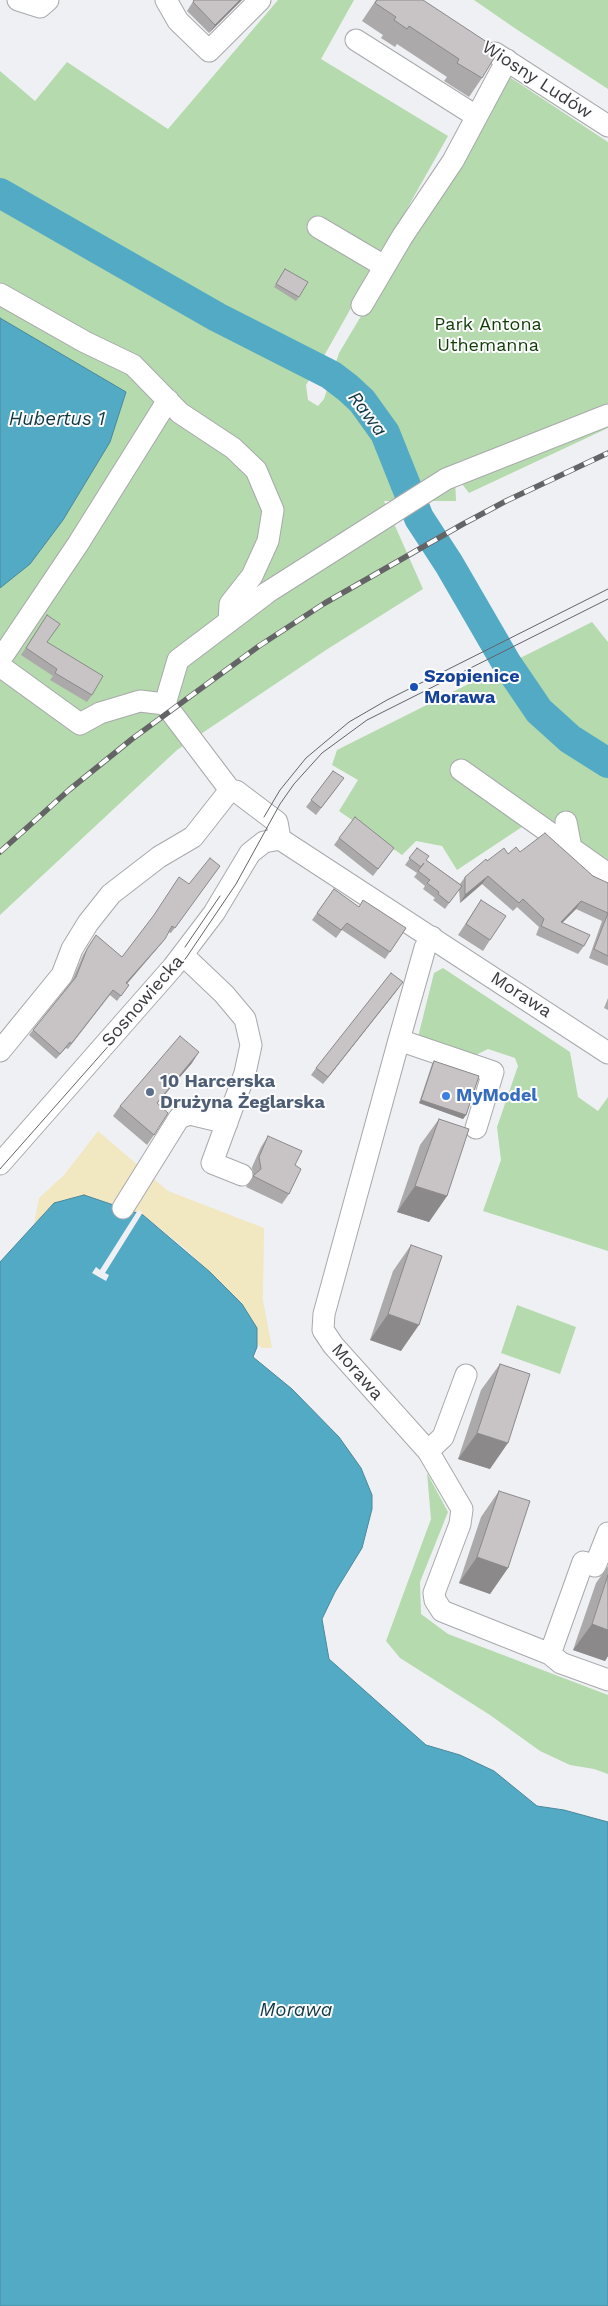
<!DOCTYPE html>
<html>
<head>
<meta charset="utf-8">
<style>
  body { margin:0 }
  canvas { display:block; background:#eff0f4 }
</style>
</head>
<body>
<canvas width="608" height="2306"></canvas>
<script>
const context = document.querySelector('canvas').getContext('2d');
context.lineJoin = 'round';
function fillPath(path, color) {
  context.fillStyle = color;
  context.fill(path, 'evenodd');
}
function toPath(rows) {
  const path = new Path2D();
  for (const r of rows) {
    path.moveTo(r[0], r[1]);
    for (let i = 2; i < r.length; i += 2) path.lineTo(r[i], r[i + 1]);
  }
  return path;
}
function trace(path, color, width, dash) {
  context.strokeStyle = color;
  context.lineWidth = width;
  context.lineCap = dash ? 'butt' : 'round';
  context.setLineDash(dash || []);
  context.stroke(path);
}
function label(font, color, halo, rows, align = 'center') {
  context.font = font + ' "Work Sans",sans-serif';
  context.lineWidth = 4;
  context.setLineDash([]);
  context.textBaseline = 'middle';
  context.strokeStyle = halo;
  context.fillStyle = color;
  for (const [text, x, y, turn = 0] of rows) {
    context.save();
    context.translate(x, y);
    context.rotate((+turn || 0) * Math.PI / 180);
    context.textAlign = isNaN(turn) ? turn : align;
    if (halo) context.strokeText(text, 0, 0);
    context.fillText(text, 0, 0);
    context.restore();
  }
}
const green = toPath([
  [278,0,354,0,321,59,448,136,320,363,137,265,0,184,0,71,35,101,67,62,168,129],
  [474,0,608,0,608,89,516,29],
  [505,74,608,142,608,428,469,493,455,475,456,501,384,501,423,589,326,650,177,750,0,915,0,201,312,375,306,385,308,400,318,406,324,399,339,353],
  [592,622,608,642,608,867,531,821,457,870,442,846,416,841,402,855,339,811,358,780,332,765,337,750],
  [443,968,570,1052,578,1097,598,1111,608,1097,608,1251,483,1211,501,1160,497,1127,518,1066,515,1058,488,1049,476,1055,474,1060,417,1041,434,973],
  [517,1305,576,1327,560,1374,501,1353],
  [427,1473,448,1512,420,1582,421,1614,448,1634,608,1695,608,1774,594,1769,570,1765,540,1751,490,1715,400,1658,386,1641,431,1519]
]);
const sand = toPath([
  [98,1131,168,1191,264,1228,263,1300,272,1348,262,1348,256,1343,257,1328,242,1304,188,1251,143,1215,54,1203,34,1224,39,1198,65,1174]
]);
const water = toPath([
  [0,318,126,392,110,442,63,520,30,564,0,588,0,318],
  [84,1195,143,1215,210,1272,242,1304,257,1328,257,1347,253,1357,292,1389,339,1437,361,1468,372,1495,372,1509,362,1548,335,1592,322,1619,329,1659,426,1745,460,1755,494,1771,537,1806,564,1810,608,1822,608,2306,0,2306,0,1262,54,1203,84,1195]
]);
const pier = toPath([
  [138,1210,143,1212,105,1273,109,1275,106,1281,92,1273,96,1267,100,1270]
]);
const river = toPath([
  [0,193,217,317,331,375,348,388,362,401,385,433,419,518,449,564,507,664,539,711,570,739,608,763]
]);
const minor = toPath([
  [18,0,40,7,48,0],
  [166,0,178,21,209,51,260,0],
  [356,40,476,116],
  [495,53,608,126],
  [318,227,384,266],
  [0,294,85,342,133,365,180,413,233,448,256,470,273,510,268,541,252,576,230,604,229,622],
  [362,305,402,237,453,161,507,60],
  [0,660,78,544,168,400],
  [0,666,80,724,100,713,140,701,165,704],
  [461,770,608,874],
  [566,822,571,848],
  [280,839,277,822,236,791,230,790,165,704,178,660,268,592,446,479,608,415],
  [280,839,608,1053],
  [432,937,425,948,399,1040,324,1314,323,1330,333,1345,428,1451,462,1509,460,1524,434,1593,435,1600,442,1611,550,1654,561,1663,608,1680],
  [183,955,224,994,245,1019,251,1045,245,1073,212,1163,242,1175],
  [399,1040,493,1072,476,1128],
  [0,1051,62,975,72,949,88,923,111,894,159,857,193,837,230,790],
  [0,1164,173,967,214,913,250,853,264,842,280,839],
  [123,1208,179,1118,190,1114,227,1123],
  [428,1451,443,1437,466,1375],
  [550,1654,583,1562,595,1566,608,1533]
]);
const tram = toPath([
  [264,817,280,790,306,758,349,722,387,700,608,589],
  [185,947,220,896],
  [0,1169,186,958,236,884,280,804,294,784,322,753,367,720,608,599]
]);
const rail = toPath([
  [0,852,69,790,132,739,259,646,325,603,463,524,506,501,608,453]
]);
const wall = toPath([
  [194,0,242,0,209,33,187,11],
  [376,0,423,0,482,78,469,97,444,81,447,77,397,44,395,47,381,38,383,35,362,21],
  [282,273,299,297,296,301,274,287],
  [47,615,47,642,92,695,87,702,50,680,53,676,21,655],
  [333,771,339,785,316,815,306,807],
  [339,838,389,855,373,876,334,845],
  [417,848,426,860,460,884,465,877,487,861,508,854,520,852,593,876,608,883,608,966,589,958,602,921,576,909,562,923,584,946,578,954,536,935,539,927,517,907,513,911,482,884,460,903,459,889,445,909,433,900,435,898,423,889,425,886,414,877,417,873,405,865],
  [220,866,171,933,168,932,161,944,127,984,129,985,117,1001,110,995,68,1049,66,1048,56,1059,29,1035,72,981,83,955,96,935,122,957,189,884],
  [334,889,358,907,406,928,385,959,342,930,336,938,312,920],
  [481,900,490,940,483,951,458,935],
  [398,989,323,1084,311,1075,316,1068],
  [608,998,608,1010,604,1008],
  [434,1061,466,1115,463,1119,419,1103,432,1064],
  [192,1063,157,1103,154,1135,147,1145,113,1116,120,1106],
  [439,1119,447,1196,429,1222,397,1212,420,1145],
  [268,1136,295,1165,289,1194,282,1204,246,1187,253,1176,252,1167,261,1147],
  [411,1245,401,1351,370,1340,393,1271],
  [500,1364,490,1469,458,1459,481,1390],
  [499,1491,508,1568,490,1594,459,1583,481,1517],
  [608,1566,608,1656,605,1661,573,1650,596,1583]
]);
const shadedWall = toPath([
  [240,0,242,0,209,33,215,25],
  [488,876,482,884,460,903,465,895],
  [581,901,576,909,555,930,561,922],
  [165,939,161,944,122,989,126,983],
  [403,982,398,989,323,1084,328,1077],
  [199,1052,192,1063,149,1113,157,1103],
  [421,1100,466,1115,463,1119,419,1103],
  [415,1186,447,1196,429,1222,397,1212],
  [388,1314,419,1325,401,1351,370,1340],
  [477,1433,508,1443,490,1469,458,1459],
  [477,1557,508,1568,490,1594,459,1583],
  [592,1624,608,1630,608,1656,605,1661,573,1650]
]);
const building = toPath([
  [194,0,240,0,215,25,193,2,194,0],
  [377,0,423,0,499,50,482,78,457,63,459,59,409,26,407,29,394,20,396,17,375,3,377,0],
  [285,269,308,282,299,297,276,284,285,269],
  [47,615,60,624,47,642,103,676,92,695,55,673,57,669,26,648,47,615],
  [333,771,344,778,321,808,311,800,333,771],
  [355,817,394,848,378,869,339,838,355,817],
  [545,833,593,876,608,883,608,956,594,949,608,913,581,901,561,922,590,935,584,946,541,926,544,919,523,899,519,903,488,876,465,895,465,877,486,859,487,861,504,848,508,854,516,847,520,852,545,833],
  [417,848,429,856,426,860,462,886,449,903,438,894,439,892,427,883,430,880,418,871,424,863,421,867,409,858,417,848],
  [210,858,220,866,175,928,172,926,165,939,126,983,129,985,121,996,113,990,71,1044,70,1042,60,1054,33,1030,76,977,87,949,96,935,122,957,154,915,179,877,189,884,210,858],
  [334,889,359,907,363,900,406,928,390,952,347,923,341,930,317,913,334,889],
  [481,900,506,916,490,940,466,924,481,900],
  [391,973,403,982,328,1077,316,1068,391,973],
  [180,1036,199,1052,157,1103,168,1113,154,1135,120,1106,180,1036],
  [434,1061,479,1076,466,1115,421,1100,434,1061],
  [439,1119,469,1129,447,1196,415,1186,439,1119],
  [268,1136,302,1151,295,1165,301,1169,289,1194,253,1176,261,1169,259,1157,268,1136],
  [411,1245,442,1256,419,1325,388,1314,411,1245],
  [500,1364,530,1374,508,1443,477,1433,500,1364],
  [499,1491,530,1501,508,1568,477,1557,499,1491],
  [608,1575,608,1630,592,1624,608,1575]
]);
const markers = [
  [414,687,5,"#1a4fb4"],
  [150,1092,5,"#5c6f8a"],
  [446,1096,5,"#3f7fe0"]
];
const streetNames = [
  ["Wiosny Ludów",537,80,33],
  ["Morawa",521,995,33],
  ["Sosnowiecka",143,1001,-49],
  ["Morawa",357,1372,49]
];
const parkNames = [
  ["Park Antona",488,325],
  ["Uthemanna",488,346]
];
const transitNames = [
  ["Szopienice",424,677],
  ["Morawa",424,698]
];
const serviceNames = [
  ["10 Harcerska",160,1082],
  ["Drużyna Żeglarska",160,1103]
];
const shopNames = [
  ["MyModel",456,1096]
];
const waterNames = [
  ["Rawa",367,414,53],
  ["Hubertus 1",57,419],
  ["Morawa",296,2010]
];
fillPath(green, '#b5daad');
fillPath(sand, '#f1e7c1');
fillPath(water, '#53aac4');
trace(water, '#4b889b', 1);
fillPath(pier, '#eff0f4');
trace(river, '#53aac4', 30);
trace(minor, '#a8a9ac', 23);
trace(minor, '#fff', 21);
trace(tram, '#646467', 1);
trace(rail, '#646467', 5.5);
trace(rail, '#fdfdff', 4, [11]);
fillPath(wall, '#aca9aa');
fillPath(shadedWall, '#8c898b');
fillPath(building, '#c8c4c6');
trace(building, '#8c898b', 1);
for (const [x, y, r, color] of markers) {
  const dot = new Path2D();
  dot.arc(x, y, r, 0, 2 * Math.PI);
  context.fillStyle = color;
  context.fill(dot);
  trace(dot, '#fdfdff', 2);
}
label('18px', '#39393b', '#fdfdff', streetNames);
label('18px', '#103d04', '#fdfdff', parkNames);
label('bold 18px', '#164399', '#fdfdff', transitNames, 'left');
label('bold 18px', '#4e5e75', '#fdfdff', serviceNames, 'left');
label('bold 18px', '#366cbe', '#fdfdff', shopNames, 'left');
label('italic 19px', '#113945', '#fdfdff', waterNames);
</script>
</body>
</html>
